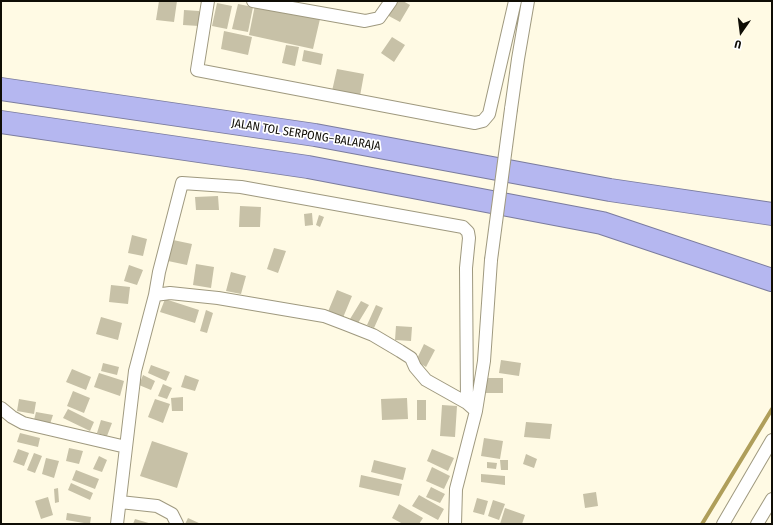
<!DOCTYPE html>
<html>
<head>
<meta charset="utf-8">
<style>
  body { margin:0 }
  #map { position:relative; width:773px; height:525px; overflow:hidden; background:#fffae4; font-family:"Fira Sans Condensed",sans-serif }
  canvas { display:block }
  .frame { position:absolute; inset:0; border:2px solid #0f0d05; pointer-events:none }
  .north { position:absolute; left:721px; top:12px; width:40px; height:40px; -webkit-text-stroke:3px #fff; paint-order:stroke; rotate:194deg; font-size:11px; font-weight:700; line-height:16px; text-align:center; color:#0f0d05 }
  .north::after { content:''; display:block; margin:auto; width:14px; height:18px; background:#0f0d05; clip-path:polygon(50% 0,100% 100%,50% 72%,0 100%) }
</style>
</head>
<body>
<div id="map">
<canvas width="773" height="525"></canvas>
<div class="frame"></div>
<div class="north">U</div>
</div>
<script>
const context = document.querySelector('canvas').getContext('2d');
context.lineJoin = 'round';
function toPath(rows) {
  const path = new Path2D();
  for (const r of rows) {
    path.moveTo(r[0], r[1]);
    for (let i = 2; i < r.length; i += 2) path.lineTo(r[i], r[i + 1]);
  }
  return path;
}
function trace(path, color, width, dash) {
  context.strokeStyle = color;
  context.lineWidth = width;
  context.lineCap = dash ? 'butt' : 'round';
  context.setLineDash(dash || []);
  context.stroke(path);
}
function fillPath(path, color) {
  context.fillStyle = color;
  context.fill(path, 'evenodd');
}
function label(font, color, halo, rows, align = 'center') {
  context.font = font + ' "Fira Sans Condensed",sans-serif';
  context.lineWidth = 3.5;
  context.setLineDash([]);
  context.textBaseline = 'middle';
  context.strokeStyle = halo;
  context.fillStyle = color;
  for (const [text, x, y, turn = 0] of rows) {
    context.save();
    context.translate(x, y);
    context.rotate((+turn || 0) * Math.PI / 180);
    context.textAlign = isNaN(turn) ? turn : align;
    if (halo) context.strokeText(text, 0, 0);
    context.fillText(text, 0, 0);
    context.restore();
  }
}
const stream = toPath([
  [702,524,772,409]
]);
const building = toPath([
  [159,1,177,1,174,22,156,20],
  [395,1,403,1,410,5,400,22,387,15],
  [217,3,232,6,227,29,212,26],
  [238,4,253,7,248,32,232,29],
  [255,5,320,19,313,49,249,35],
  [184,10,199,11,199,26,183,25],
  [224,31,252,37,248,55,221,49],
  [392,37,405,45,394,62,381,53],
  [286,45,299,47,295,66,282,63],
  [304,50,323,54,321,65,302,61],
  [337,69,364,74,360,96,332,91],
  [218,196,219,210,196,210,195,197],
  [240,206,261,207,260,227,239,227],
  [312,213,313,225,305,226,304,214],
  [319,215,324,217,320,227,316,225],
  [132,235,147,239,143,256,128,253],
  [173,240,192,244,187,265,168,261],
  [274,248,286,251,278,273,267,269],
  [196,264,214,267,211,288,193,285],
  [129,265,143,270,137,285,124,281],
  [231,272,246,276,241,294,226,291],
  [111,285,130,287,128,304,109,302],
  [337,290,352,296,342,320,327,314],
  [165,299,199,310,195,323,160,312],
  [361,301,369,305,358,323,350,319],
  [376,305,383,308,374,328,367,325],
  [206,310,213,313,207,333,200,331],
  [101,317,122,323,118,340,96,334],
  [396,326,412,327,411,341,395,340],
  [424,344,435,350,426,367,416,361],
  [501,360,521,363,519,376,499,373],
  [103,363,119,367,117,375,101,371],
  [151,365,170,372,166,381,148,373],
  [72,369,91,377,86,390,66,382],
  [99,373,124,381,120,396,94,387],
  [143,375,155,381,151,390,139,385],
  [185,375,199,380,195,391,181,387],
  [486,378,503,378,503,393,486,393],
  [163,384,172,388,167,399,158,396],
  [73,391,90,398,84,413,67,406],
  [183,397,183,411,172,411,171,398],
  [407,398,408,419,382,420,381,399],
  [19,399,36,402,34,414,17,411],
  [155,399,170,404,163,423,148,417],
  [417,400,426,400,426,420,417,420],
  [442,405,457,406,455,437,440,436],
  [68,409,94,422,90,431,63,418],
  [36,412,53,415,50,424,34,420],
  [101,420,112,423,107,436,97,433],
  [526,422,552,424,550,439,524,437],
  [20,433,40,438,38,447,17,442],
  [484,438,503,441,500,459,481,456],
  [152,441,188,453,177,488,140,476],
  [69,448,83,451,79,464,66,461],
  [18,449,29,453,24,466,13,462],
  [432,449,454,458,448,471,427,461],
  [34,453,42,456,35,473,27,470],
  [526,454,537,459,534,468,523,464],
  [99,456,107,460,102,472,93,469],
  [46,458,59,461,54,478,42,474],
  [374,460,406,468,403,480,371,472],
  [500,460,508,460,508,470,501,470],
  [487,462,497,463,496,469,487,468],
  [432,467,450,476,444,489,426,481],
  [76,470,99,479,95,489,72,480],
  [481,474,505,476,505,485,481,482],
  [361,475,402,484,399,496,359,487],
  [71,483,93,493,90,500,68,490],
  [431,487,445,494,440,503,426,497],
  [58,488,59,502,55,503,54,489],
  [596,492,598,506,585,508,583,494],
  [419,495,444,509,438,520,412,506],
  [48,497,53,515,41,519,35,501],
  [477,498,488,501,484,515,473,512],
  [493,500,505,504,499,520,488,516],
  [399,504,423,518,419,524,403,524,392,518],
  [505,508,525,515,522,524,500,524],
  [67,513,91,517,90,524,66,520],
  [188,518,201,524,185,524],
  [135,519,152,524,133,524]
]);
const street = toPath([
  [208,1,197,70,475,123,483,121,489,114,515,1],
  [253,1,365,21,379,18,391,1],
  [511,109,518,59,528,1],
  [155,295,170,293,189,295,218,298,324,316,345,324,373,335,400,351,411,358,415,367,426,380,467,403,476,411],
  [1,408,12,417,23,423,126,447],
  [120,502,157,506,172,514,177,524],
  [117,524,135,371,155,295,159,272,182,183,241,187,463,227,468,232,469,238,466,268,467,403],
  [455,524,456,489,476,411,484,361,491,260],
  [723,524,772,440],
  [757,524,772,499]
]);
const highway = toPath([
  [1,89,315,135,610,190,772,214],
  [1,122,308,167,602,223,772,280]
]);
const streetBridge = toPath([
  [491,260,511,109]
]);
const streetNames = [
  ["JALAN TOL SERPONG–BALARAJA",306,135,9]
];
trace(stream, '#af9e5a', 4);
fillPath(building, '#c7c1a7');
trace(street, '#9f997f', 14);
trace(highway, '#7b7c9e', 24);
trace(street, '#fff', 12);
trace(highway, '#b5b7f0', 22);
trace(streetBridge, '#9f997f', 14, []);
trace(streetBridge, '#fff', 12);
label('12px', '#0f0d05', '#fff', streetNames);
</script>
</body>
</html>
